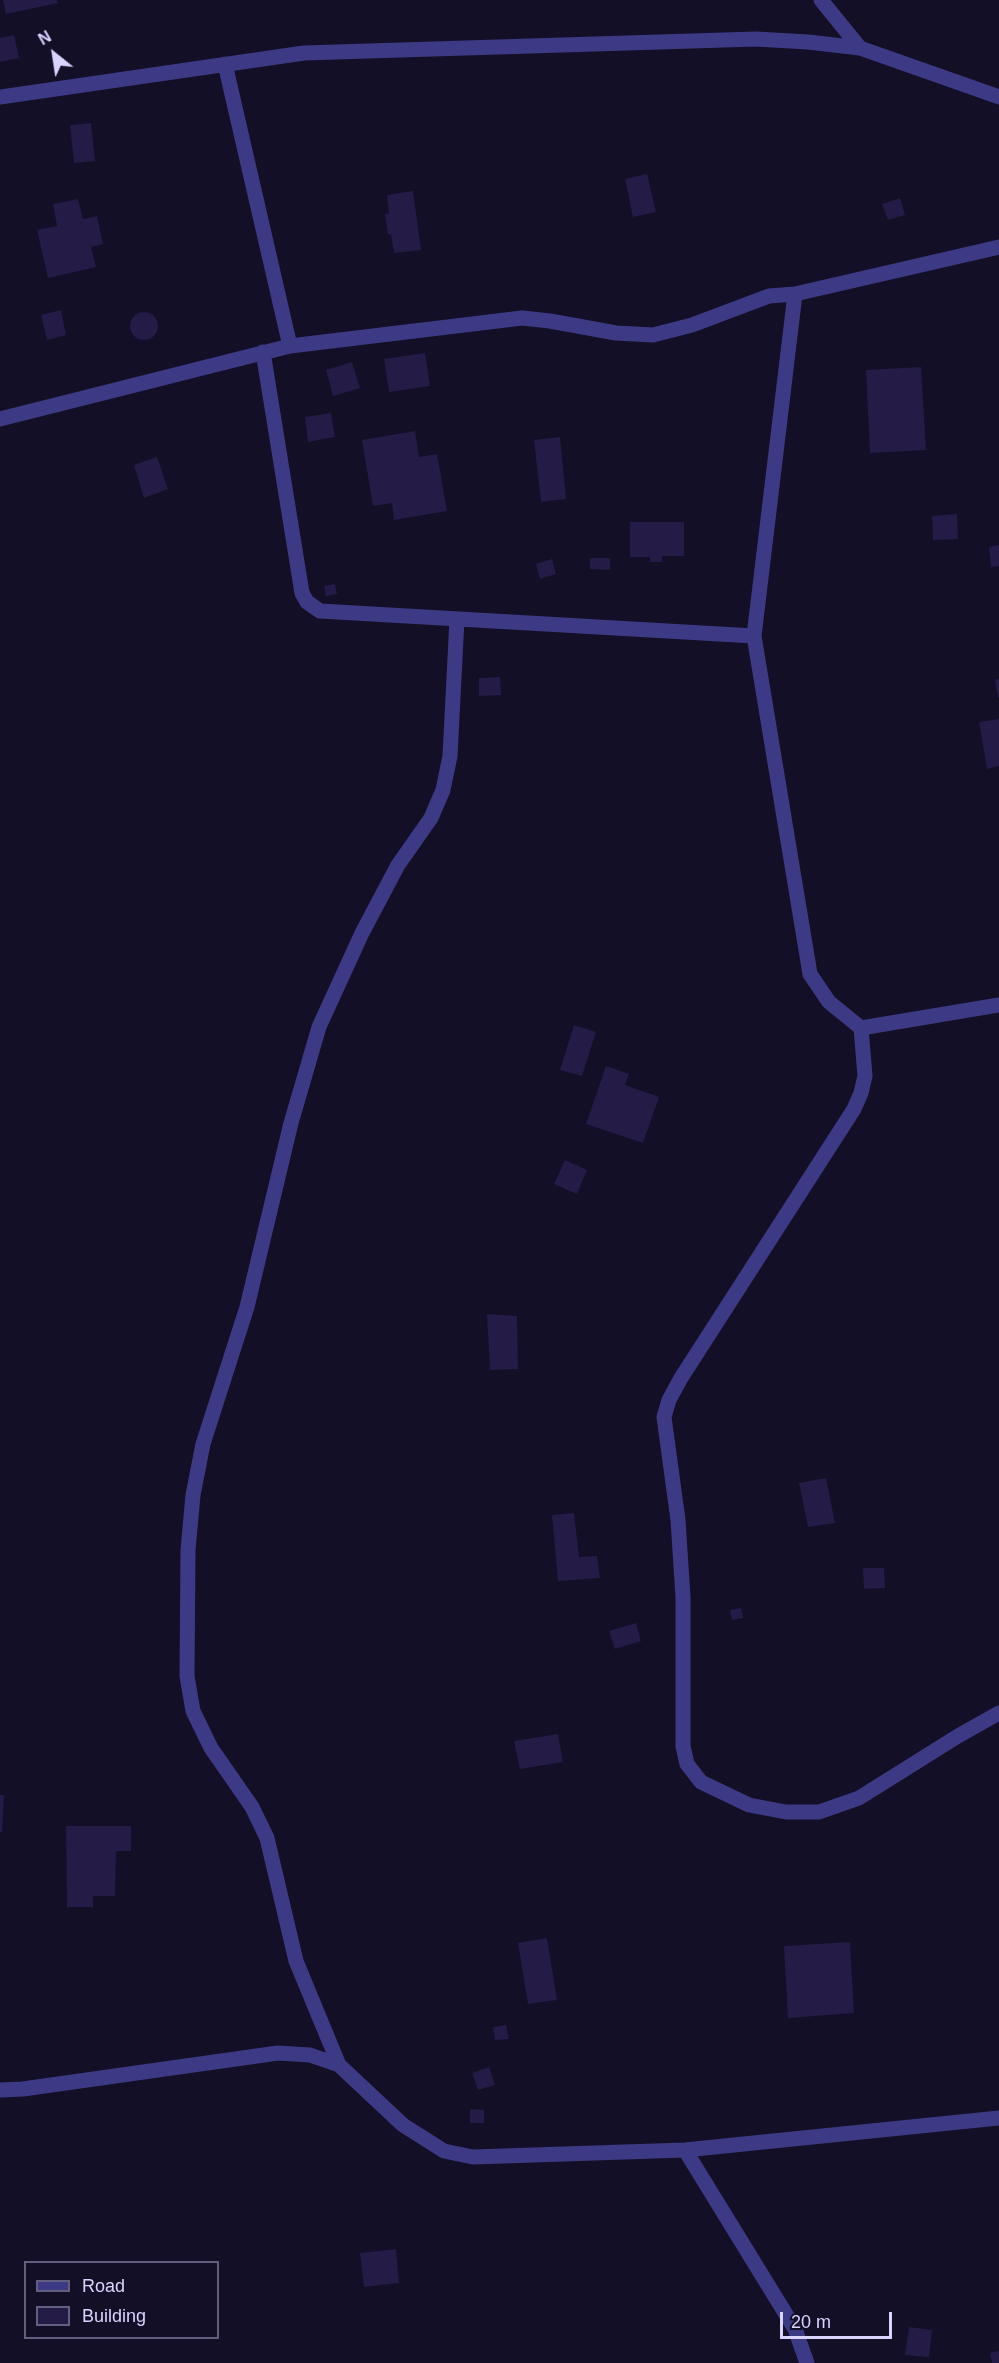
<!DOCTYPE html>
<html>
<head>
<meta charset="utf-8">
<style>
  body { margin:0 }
  #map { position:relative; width:999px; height:2363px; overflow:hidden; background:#130f26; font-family:Arial,sans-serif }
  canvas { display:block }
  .legend { position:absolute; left:24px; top:2261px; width:195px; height:78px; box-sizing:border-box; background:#130f26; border:2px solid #625e7d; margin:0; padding:8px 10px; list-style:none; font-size:18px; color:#d9d4ff }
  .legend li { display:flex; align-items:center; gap:12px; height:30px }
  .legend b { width:30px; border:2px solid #625e7d }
  .north { position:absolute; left:24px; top:24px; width:60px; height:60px; -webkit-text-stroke:4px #130f26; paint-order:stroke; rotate:330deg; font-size:16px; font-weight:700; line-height:24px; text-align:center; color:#d9d4ff }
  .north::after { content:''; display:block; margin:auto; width:21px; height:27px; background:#d9d4ff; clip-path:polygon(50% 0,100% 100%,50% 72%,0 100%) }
  .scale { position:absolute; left:780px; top:2312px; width:112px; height:27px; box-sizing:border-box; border:3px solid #d9d4ff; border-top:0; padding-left:8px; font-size:18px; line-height:21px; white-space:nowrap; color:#d9d4ff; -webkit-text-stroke:4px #130f26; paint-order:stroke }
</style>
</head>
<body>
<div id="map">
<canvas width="999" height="2363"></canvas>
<ul class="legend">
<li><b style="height:8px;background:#3d3a85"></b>Road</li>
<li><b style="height:16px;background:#241b47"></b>Building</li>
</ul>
<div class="north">N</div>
<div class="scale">20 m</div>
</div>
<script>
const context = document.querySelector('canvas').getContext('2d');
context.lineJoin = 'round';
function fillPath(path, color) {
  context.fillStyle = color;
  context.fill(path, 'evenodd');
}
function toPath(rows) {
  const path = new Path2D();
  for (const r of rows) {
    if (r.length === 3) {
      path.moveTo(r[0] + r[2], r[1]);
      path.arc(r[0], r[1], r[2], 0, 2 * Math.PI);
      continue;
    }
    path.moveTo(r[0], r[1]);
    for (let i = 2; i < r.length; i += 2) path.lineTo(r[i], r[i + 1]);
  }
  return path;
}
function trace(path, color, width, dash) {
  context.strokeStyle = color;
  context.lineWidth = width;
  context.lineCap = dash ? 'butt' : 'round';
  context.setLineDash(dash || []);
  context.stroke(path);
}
const building = toPath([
  [3,0,57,0,58,3,6,14],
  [14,35,19,58,0,62,0,38],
  [91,123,95,161,74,163,70,125],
  [647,174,656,212,633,217,625,179],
  [413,191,421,250,394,253,391,234,388,234,385,214,389,214,387,195],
  [900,198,905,215,888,220,882,204],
  [78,199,83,219,97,216,103,244,91,247,96,267,48,278,37,230,57,226,53,204],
  [61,310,66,335,47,340,41,315],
  [144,326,14],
  [425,353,430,386,389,392,384,359],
  [352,362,360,388,333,396,326,370],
  [921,367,926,450,870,453,866,370],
  [331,413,335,437,308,442,305,417],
  [415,431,419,457,437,454,447,511,394,520,392,503,373,506,362,440],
  [560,437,566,499,541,502,534,440],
  [157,457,168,489,144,498,134,465],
  [957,514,958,539,933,540,932,516],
  [630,522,684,522,684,556,662,556,662,562,650,562,650,557,630,557],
  [999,545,999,566,991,567,989,547],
  [590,558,610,558,610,570,590,569],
  [552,559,556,574,540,579,536,564],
  [335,584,337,594,326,596,324,586],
  [500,677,501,695,479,696,479,678],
  [999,679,999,697,998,697,995,680],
  [999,719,999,766,987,769,979,722],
  [574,1025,596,1032,582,1076,560,1070],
  [606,1066,629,1074,625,1085,659,1097,643,1143,586,1124],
  [565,1160,587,1170,577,1194,554,1184],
  [487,1314,517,1316,518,1369,490,1370],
  [826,1478,835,1523,808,1527,799,1483],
  [574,1513,579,1557,597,1556,600,1578,558,1581,552,1515],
  [863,1568,884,1568,885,1588,864,1589],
  [741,1608,743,1618,732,1620,730,1610],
  [636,1623,641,1641,615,1649,609,1631],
  [558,1734,563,1762,520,1769,514,1741],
  [0,1795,4,1795,2,1832,0,1832],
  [66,1826,131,1826,131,1851,116,1851,115,1896,93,1896,93,1907,67,1907],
  [547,1938,557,2000,528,2004,518,1943],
  [850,1942,854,2013,788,2018,784,1946],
  [506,2025,509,2039,495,2040,493,2027],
  [489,2067,495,2085,478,2090,472,2073],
  [470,2109,484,2110,484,2123,470,2123],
  [396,2249,399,2283,364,2287,360,2253],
  [909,2327,932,2330,929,2357,905,2355],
  [999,2351,999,2363,992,2363,990,2353]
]);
const minor = toPath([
  [821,0,860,48],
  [225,64,290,346],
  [0,97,304,53,756,39,808,42,860,48,999,97],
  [795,294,754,636,810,974,829,1002,861,1028,999,1005],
  [263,352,302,593,307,602,320,611,754,636],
  [0,419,290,346,522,318,550,321,616,333,653,335,692,325,769,296,795,294,999,247],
  [861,1028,865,1076,861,1093,854,1109,681,1378,669,1400,664,1417,678,1520,683,1597,683,1746,687,1764,701,1782,749,1805,786,1812,819,1812,859,1798,958,1736,999,1713],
  [339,2065,296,1961,267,1838,252,1807,211,1748,193,1711,187,1676,188,1550,193,1495,203,1444,247,1307,291,1123,319,1027,362,933,398,865,431,818,443,790,450,756,457,619],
  [0,2090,23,2089,278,2053,310,2055,339,2065,403,2125,444,2151,473,2157,685,2150,999,2118],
  [685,2150,795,2329,807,2363]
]);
fillPath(building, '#241b47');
trace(minor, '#3d3a85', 15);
</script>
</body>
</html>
